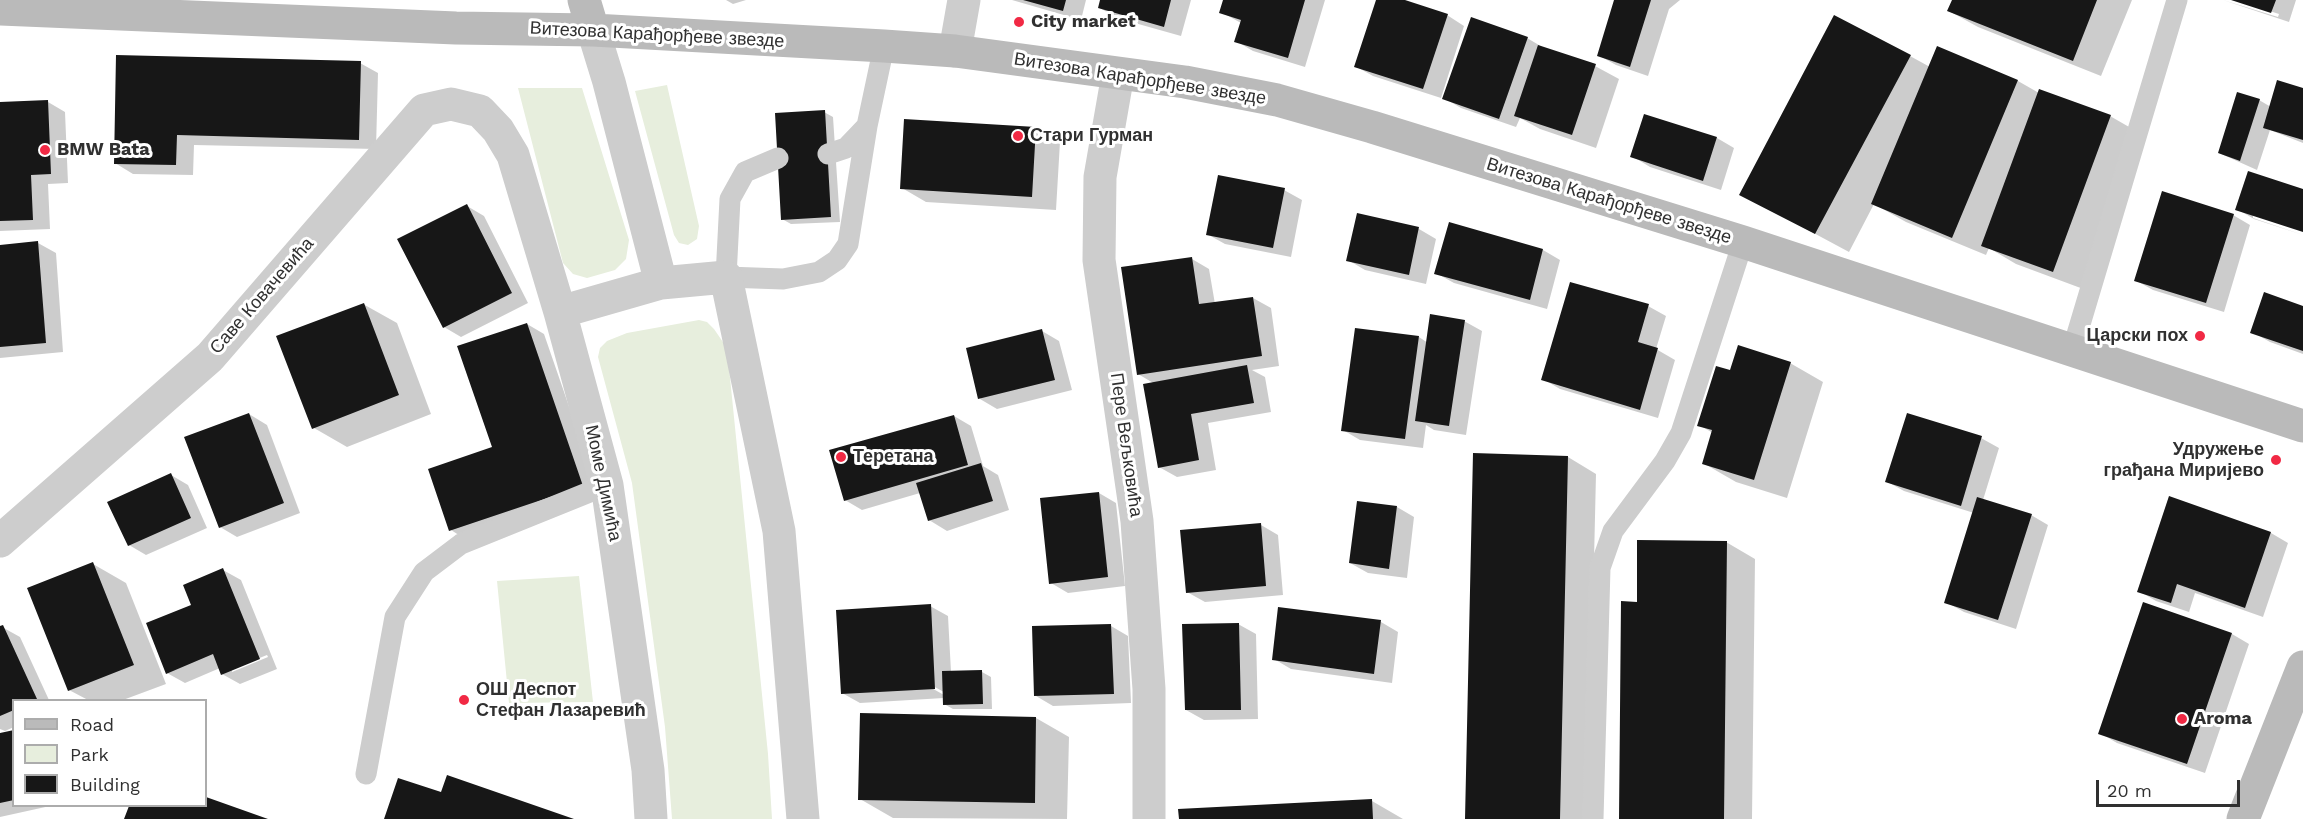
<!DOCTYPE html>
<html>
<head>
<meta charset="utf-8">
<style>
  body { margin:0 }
  #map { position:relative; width:2303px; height:819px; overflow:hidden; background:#fff; font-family:"Work Sans",sans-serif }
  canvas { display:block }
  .legend { position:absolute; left:12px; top:699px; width:195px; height:108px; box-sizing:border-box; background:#fff; border:2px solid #acacac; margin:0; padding:8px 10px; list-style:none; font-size:18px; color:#303030 }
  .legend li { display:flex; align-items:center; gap:12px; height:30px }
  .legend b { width:30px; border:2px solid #acacac }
  .scale { position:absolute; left:2096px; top:780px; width:144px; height:27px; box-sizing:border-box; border:3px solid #303030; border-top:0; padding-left:8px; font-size:18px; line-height:21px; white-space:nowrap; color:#303030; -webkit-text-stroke:4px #fff; paint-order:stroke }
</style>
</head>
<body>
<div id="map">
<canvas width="2303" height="819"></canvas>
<ul class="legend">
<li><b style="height:8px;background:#bababa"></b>Road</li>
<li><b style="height:16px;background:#e7eedd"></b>Park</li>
<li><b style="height:16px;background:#171717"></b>Building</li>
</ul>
<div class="scale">20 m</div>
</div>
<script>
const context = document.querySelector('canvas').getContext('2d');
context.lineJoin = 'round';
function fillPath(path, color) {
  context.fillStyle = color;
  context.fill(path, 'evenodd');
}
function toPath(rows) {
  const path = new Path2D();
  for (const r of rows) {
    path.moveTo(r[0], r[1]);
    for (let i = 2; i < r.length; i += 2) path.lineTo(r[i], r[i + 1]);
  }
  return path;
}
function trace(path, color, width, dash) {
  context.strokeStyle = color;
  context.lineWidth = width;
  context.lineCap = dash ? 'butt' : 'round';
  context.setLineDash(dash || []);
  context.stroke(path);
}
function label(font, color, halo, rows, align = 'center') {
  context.font = font + ' "Work Sans",sans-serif';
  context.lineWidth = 6;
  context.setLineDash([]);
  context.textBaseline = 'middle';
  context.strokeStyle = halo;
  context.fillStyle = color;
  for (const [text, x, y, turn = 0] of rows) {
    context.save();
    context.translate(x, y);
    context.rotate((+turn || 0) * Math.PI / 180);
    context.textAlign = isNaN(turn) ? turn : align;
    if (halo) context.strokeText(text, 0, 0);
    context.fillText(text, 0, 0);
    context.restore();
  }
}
const green = toPath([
  [667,85,699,226,697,239,688,245,679,243,674,235,635,91],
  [518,88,582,88,629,240,626,259,615,270,587,278,573,274,563,263],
  [699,320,707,322,714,329,727,348,768,754,772,819,672,819,665,727,632,483,598,357,600,348,607,341,627,333],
  [579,576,593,702,509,703,497,581]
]);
const shadow = toPath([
  [726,0,746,0,733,4],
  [1012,0,1086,0,1081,20],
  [1102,0,1191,0,1181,36,1117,18,1100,8],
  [1224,0,1325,0,1305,67,1253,51,1236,41,1241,23,1221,12],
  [1377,0,1400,0,1447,15,1464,26,1441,98,1373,76,1355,66],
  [1616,0,1680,0,1669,9,1648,76,1616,65,1598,55],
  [1954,0,2132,0,2101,76,1978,27,1949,11],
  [2223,0,2278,17,2279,14,2235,0,2296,0,2289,22],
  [1527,38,1544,48,1595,66,1619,79,1596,148,1540,129,1520,118,1516,127,1461,108,1444,98],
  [1938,48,2018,81,2039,93,2110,116,2143,135,2086,290,2016,264,1989,248,1986,255,1906,222,1874,204,1849,252,1741,194,1910,56,1930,67],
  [118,57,360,63,378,73,376,149,194,145,193,175,133,174,115,163],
  [2303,90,2303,143,2270,130,2257,170,2219,153,2259,100,2271,107],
  [48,102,65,112,68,183,48,184,50,229,0,231,0,103],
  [824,112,833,117,840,222,791,224,782,219],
  [1645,116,1717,138,1734,148,1721,190,1650,167,1632,156],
  [1036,128,1060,142,1056,210,926,202,902,188],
  [1284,190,1302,200,1291,257,1225,244,1207,234],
  [2303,191,2303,231,2253,214,2253,218,2303,235,2254,219,2237,209],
  [467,206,484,216,528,303,461,337,444,327],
  [1358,215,1419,229,1436,239,1426,284,1365,270,1348,260],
  [2233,215,2250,225,2224,312,2153,290,2135,280],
  [1450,224,1543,250,1560,260,1547,309,1454,283,1436,273],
  [38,243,56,253,63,352,0,358,0,246],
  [1192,259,1209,269,1215,304,1253,298,1271,308,1279,366,1252,370,1265,377,1271,412,1208,423,1216,470,1177,477,1159,467,1155,384,1138,374],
  [363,304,397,323,431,414,347,447,314,428],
  [1648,306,1666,316,1656,349,1675,360,1658,418,1560,389,1543,379],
  [2303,308,2303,354,2270,342,2252,332],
  [1464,321,1482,331,1466,435,1434,430,1426,425,1423,448,1360,440,1343,430,1419,337,1428,343],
  [527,324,544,334,600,496,468,541,451,530,430,470,494,448],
  [1042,331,1059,341,1072,390,997,409,980,399],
  [1790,363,1823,382,1787,498,1736,482,1703,463,1713,433,1699,425,1731,372],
  [249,414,267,425,300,513,237,537,220,527],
  [954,416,971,426,983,466,998,475,1009,510,947,531,929,520,920,493,862,510,845,500],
  [1981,438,1999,448,1983,500,2031,515,2048,525,2016,629,1964,612,1946,602,1974,513,1904,491,1886,481],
  [1568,457,1596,474,1588,819,1467,819],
  [171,475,188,485,207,528,146,555,129,545],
  [1099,493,1116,503,1125,586,1068,593,1051,583],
  [2170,498,2271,533,2288,543,2263,617,2195,593,2189,612,2156,601,2139,591],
  [1397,507,1414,517,1407,578,1368,573,1350,563],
  [1261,525,1278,535,1283,595,1205,602,1187,592],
  [1726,542,1755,559,1752,819,1620,819,1638,603],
  [93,564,126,583,166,684,123,700,88,700,69,690],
  [223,570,241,580,277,669,240,684,222,674,220,668,185,683,167,673,193,605],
  [267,655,268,657,232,672,232,669],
  [2144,604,2232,634,2249,644,2205,773,2117,743,2100,733],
  [930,606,948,616,951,672,982,672,991,677,992,709,953,709,944,704,944,698,860,703,842,693],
  [929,684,944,692,944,695,928,686],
  [1280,608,1381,622,1398,632,1392,683,1291,669,1274,659],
  [1238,624,1256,634,1258,719,1204,720,1186,710],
  [1111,626,1128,636,1131,703,1053,706,1036,696],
  [2,627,20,637,49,700,14,700,14,727,5,731,0,729,0,628],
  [1036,718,1069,737,1067,819,893,818,860,799],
  [14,731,14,806,50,806,0,817,0,734],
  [206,799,265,819,126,819,130,806,206,806],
  [1372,801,1403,819,1180,819]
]);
const building = toPath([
  [1023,0,1066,0,1063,11],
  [1100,0,1171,0,1164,27,1098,8],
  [1223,0,1305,0,1288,58,1234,42,1241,20,1219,13],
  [1376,0,1405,0,1448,14,1423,89,1354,67],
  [1614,0,1651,0,1630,67,1597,56],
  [1952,0,2097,0,2073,61,1947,11],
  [2231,0,2276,0,2271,13],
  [1834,15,1911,55,1815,234,1739,195],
  [1471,17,1528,37,1499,119,1442,99],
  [1538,45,1596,64,1572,135,1514,116],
  [1937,46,2018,80,1952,238,1871,204],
  [116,55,361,61,359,140,177,135,176,165,114,164],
  [2277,80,2303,88,2303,140,2263,128],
  [2039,89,2111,115,2053,272,1981,246],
  [2237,92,2260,99,2240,161,2218,153],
  [48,100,51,174,31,175,33,220,0,221,0,102],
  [825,110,831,217,781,220,775,113],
  [1644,114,1717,137,1703,181,1630,157],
  [904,119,1036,127,1032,197,900,189],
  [2248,171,2303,189,2303,232,2235,210],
  [1218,175,1285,188,1273,248,1206,235],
  [2162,191,2234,214,2206,303,2134,281],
  [467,204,512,293,443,328,397,239],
  [1357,213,1419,227,1409,275,1346,261],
  [1449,222,1543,249,1530,300,1434,274],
  [38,241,46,343,0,347,0,245],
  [1192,257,1199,304,1253,297,1262,356,1137,375,1121,267],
  [1570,282,1649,304,1638,342,1658,348,1640,410,1541,380],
  [2264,292,2303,306,2303,351,2250,333],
  [364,303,399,395,312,429,276,336],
  [1430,314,1465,320,1449,426,1415,421],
  [527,323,583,486,449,531,428,469,492,447,457,346],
  [1355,328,1419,336,1405,439,1341,431],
  [1042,329,1055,380,978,399,966,348],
  [1738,345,1791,362,1754,480,1702,464,1712,430,1697,426,1716,366,1730,370],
  [1247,365,1254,403,1191,414,1199,460,1158,468,1143,384],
  [249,413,284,503,219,528,184,437],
  [1907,413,1982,436,1961,506,1885,482],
  [954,415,968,465,844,501,829,450],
  [1473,453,1568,456,1560,819,1465,819],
  [981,463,993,501,928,521,916,483],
  [171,473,191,518,128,546,107,502],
  [1099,492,1108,577,1049,584,1040,498],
  [2169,496,2271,532,2245,608,2177,584,2171,603,2137,592],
  [1977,497,2032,514,1998,620,1944,603],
  [1357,501,1397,506,1389,569,1349,563],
  [1261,523,1266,586,1186,593,1180,530],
  [1637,540,1727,541,1724,819,1619,819,1621,601,1637,602],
  [93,562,134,665,68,691,27,588],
  [223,568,260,659,221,675,213,654,166,674,146,623,191,605,183,585],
  [2143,602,2232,633,2187,764,2098,734],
  [931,604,935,689,841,694,836,610],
  [1278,607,1381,620,1374,674,1272,660],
  [1239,623,1241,710,1185,710,1182,624],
  [1111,624,1114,694,1034,696,1032,626],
  [3,625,37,699,14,700,14,710,0,716,0,626],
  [982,670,983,704,943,705,942,671],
  [860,713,1036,717,1035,803,858,800],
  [14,730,14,800,0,803,0,733],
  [447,775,574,819,384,819,398,778,441,792],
  [206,797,268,819,124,819,129,806,206,806],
  [1372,799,1373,819,1179,819,1178,809]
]);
const lane = toPath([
  [828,154,846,148,867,126],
  [778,158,745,172,730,199,726,277,783,279,819,272,837,260,848,244,867,126,884,46],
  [2072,351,2177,0],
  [366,774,395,617,424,572,461,544,607,485],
  [1593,819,1600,568,1613,531,1665,461,1681,433,1743,242]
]);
const street = toPath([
  [593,30,609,82,661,283],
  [955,51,964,0],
  [1118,74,1100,177,1099,260,1137,521,1149,689,1149,819],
  [560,312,661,283,726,277,779,531,803,819],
  [0,541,210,357,424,110,451,104,480,111,498,130,513,155,560,312,607,485,648,770,651,819]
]);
const secondary = toPath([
  [584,0,593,30],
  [0,9,456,28,593,30,884,46,955,51,1185,82,1277,100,1372,127,1743,242,2303,426],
  [2243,819,2303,667]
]);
const markers = [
  [1019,22,6,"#f12944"],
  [1018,136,6,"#f12944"],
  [45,150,6,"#f12944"],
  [2200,336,6,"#f12944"],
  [841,457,6,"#f12944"],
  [2276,460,6,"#f12944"],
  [464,700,6,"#f12944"],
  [2182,719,6,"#f12944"]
];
const poiNames = [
  ["City market",1031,22],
  ["Стари Гурман",1030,136],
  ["BMW Bata",57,150],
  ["Царски пох",2188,336,"right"],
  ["Удружење",2264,450,"right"],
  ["грађана Миријево",2264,471,"right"],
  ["Теретана",853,457],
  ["ОШ Деспот",476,690],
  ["Стефан Лазаревић",476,711],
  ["Aroma",2194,719]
];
const streetNames = [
  ["Витезова Карађорђеве звезде",657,35,3],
  ["Витезова Карађорђеве звезде",1140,79,9],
  ["Витезова Карађорђеве звезде",1609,201,17],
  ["Саве Ковачевића",262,296,-49],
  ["Пере Вељковића",1126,445,82],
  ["Моме Димића",603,483,78]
];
fillPath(green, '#e7eedd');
fillPath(shadow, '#0003');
fillPath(building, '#171717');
trace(lane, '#cdcdcd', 21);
trace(street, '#cdcdcd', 33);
trace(secondary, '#bababa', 33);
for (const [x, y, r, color] of markers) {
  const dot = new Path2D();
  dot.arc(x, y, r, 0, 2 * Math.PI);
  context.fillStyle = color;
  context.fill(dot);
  trace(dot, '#fff', 2);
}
label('bold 18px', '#303030', '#fff', poiNames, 'left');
label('18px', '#303030', '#fff', streetNames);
</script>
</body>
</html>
